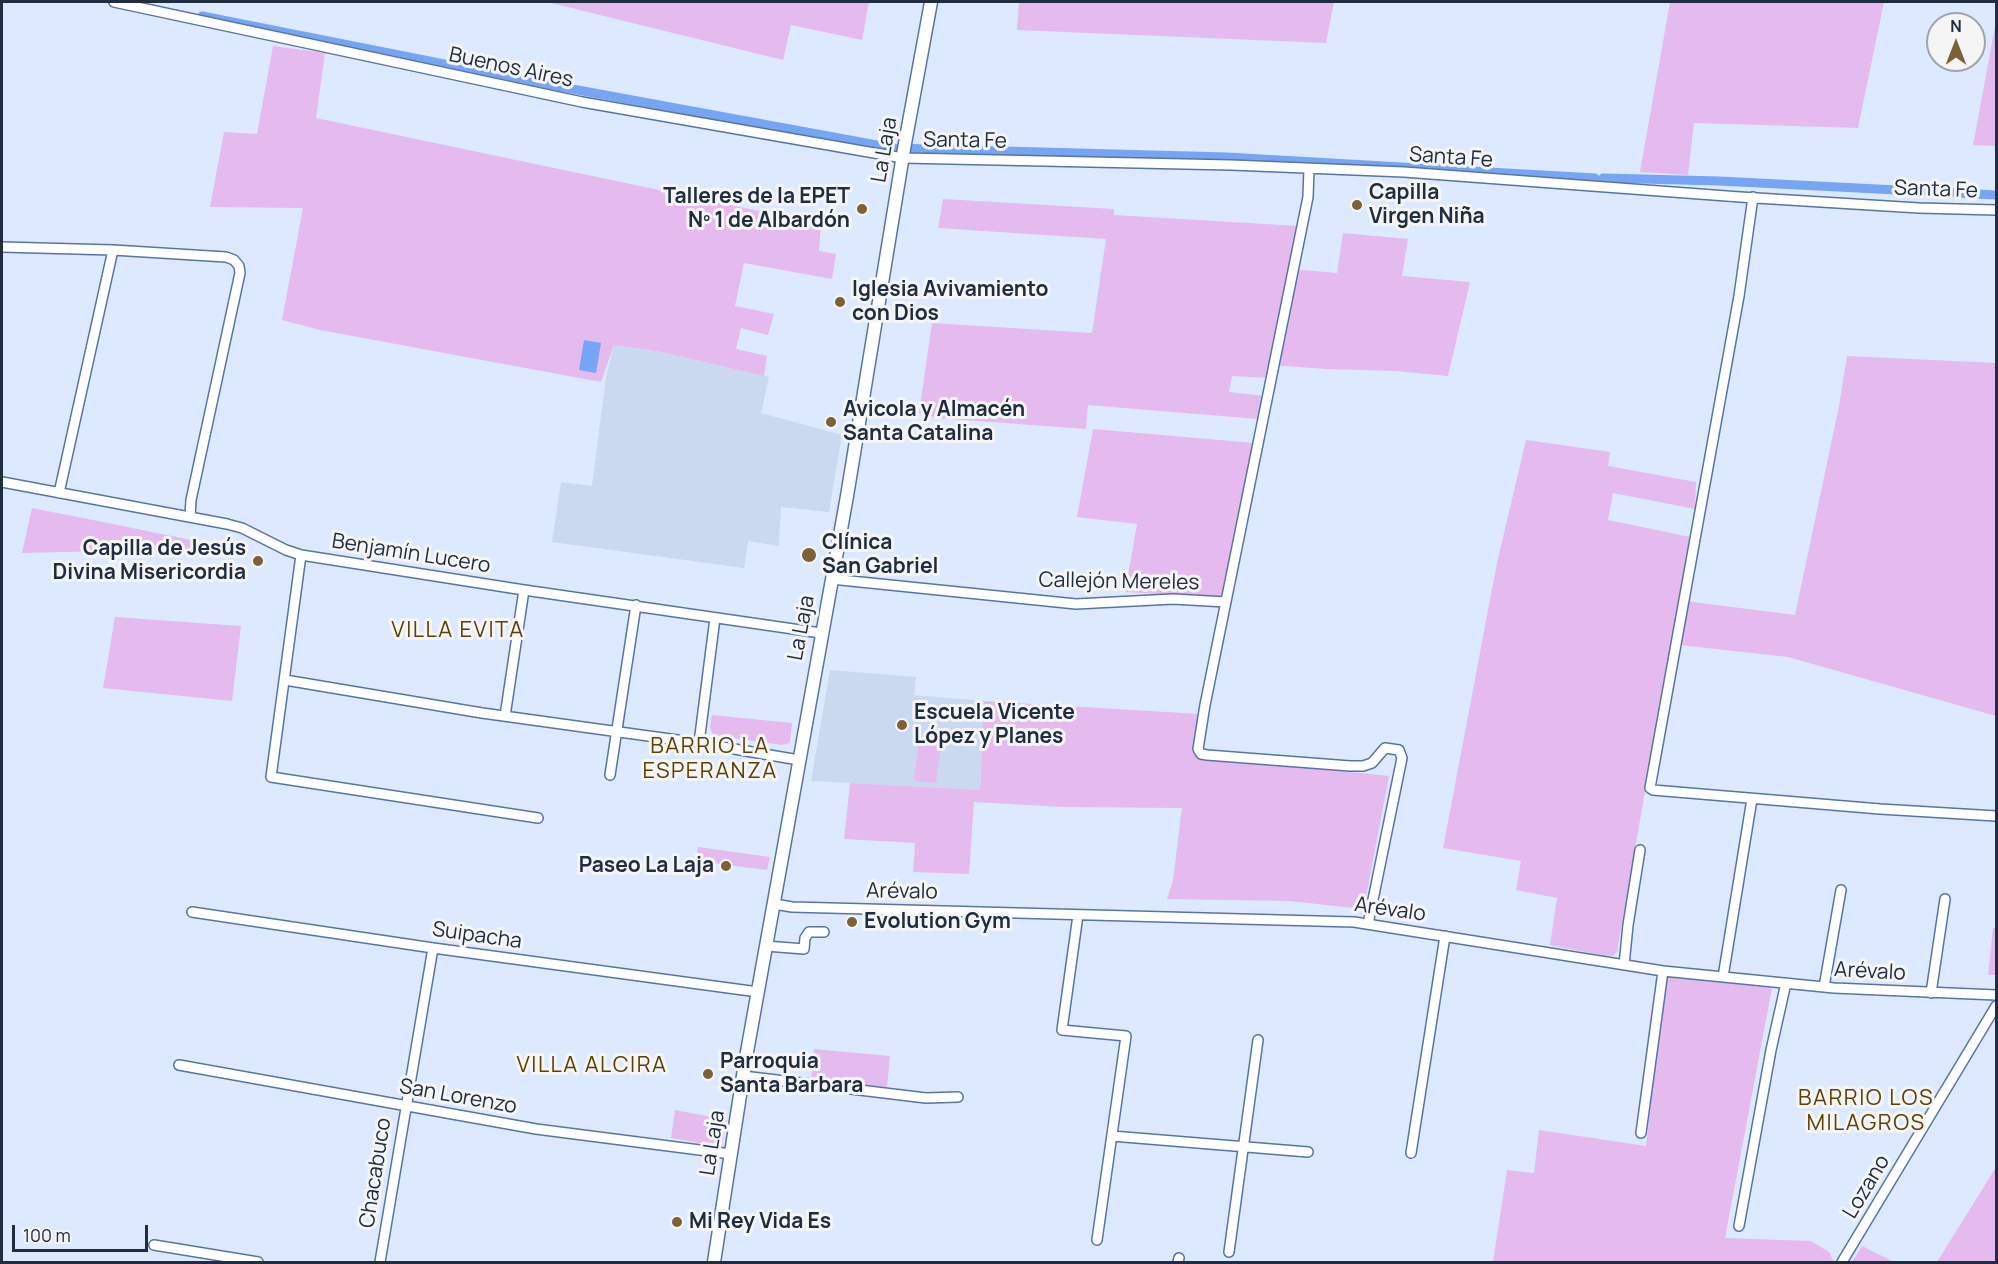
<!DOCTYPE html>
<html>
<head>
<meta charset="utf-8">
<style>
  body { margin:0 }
  #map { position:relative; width:1998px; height:1264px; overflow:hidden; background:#dce9ff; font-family:Manrope,sans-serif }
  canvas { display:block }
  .frame { position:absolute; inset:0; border:3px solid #202c40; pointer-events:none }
  .north { position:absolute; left:1926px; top:12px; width:60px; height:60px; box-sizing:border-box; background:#f5f5f5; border:2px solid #a0a5ad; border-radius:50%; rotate:0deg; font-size:16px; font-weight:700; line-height:24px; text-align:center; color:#202c40 }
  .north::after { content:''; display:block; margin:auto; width:21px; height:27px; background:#7b6133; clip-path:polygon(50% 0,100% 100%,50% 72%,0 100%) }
  .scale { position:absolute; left:12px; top:1225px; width:136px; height:27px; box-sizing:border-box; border:3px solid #202c40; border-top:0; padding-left:8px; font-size:18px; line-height:21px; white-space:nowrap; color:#202c40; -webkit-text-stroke:4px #f5f5f5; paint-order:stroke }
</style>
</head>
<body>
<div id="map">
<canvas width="1998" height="1264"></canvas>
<div class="frame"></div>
<div class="north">N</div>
<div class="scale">100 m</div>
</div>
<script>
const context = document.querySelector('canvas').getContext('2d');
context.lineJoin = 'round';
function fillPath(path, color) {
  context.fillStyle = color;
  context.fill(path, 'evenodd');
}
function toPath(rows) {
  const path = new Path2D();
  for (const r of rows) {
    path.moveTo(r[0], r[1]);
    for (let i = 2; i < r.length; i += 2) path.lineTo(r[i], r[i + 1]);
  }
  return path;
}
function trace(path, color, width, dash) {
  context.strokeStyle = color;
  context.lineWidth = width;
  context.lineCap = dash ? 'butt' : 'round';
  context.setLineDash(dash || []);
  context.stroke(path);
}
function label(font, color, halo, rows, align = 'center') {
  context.font = font + ' Manrope,sans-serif';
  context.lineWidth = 6;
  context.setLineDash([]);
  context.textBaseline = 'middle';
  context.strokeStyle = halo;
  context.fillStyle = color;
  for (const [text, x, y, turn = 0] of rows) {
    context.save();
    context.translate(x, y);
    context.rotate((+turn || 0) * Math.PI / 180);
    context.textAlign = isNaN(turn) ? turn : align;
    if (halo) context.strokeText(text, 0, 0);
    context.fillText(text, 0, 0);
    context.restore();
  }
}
const built = toPath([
  [614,345,661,352,769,377,761,413,842,435,829,512,781,507,779,546,748,541,744,568,552,542,561,482,592,486,606,377],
  [830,670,916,677,914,695,984,701,980,790,811,781]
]);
const green = toPath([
  [547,2,869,2,862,40,791,25,783,60],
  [1019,2,1334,2,1326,43,1017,30],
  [1670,2,1884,2,1858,128,1694,123,1688,175,1640,172],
  [1996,21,1996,146,1973,145],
  [273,46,325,53,316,118,821,224,819,251,836,254,832,279,744,263,735,306,774,314,768,335,741,328,736,349,767,356,764,376,661,352,614,345,601,382,320,330,282,320,303,208,210,207,224,132,257,134],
  [943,199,1114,209,1114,215,1299,226,1291,269,1337,273,1343,233,1408,239,1402,276,1470,282,1448,376,1396,371,1327,369,1270,365,1267,378,1232,376,1229,392,1263,396,1258,419,1088,405,1086,429,937,418,919,413,932,323,1092,333,1106,239,938,228],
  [1847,356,1996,363,1996,716,1788,657,1671,644,1617,951,1614,956,1606,956,1550,945,1557,898,1516,890,1521,861,1443,848,1497,563,1526,440,1610,452,1608,466,1696,482,1695,509,1613,493,1608,520,1690,537,1679,598,1693,602,1795,615,1839,406],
  [1093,429,1254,443,1224,598,1125,592,1137,524,1077,517],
  [32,508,103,522,230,548,22,553],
  [115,617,241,626,232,701,103,688],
  [984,701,1199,714,1194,747,1195,756,1389,776,1364,907,1362,909,1290,901,1167,899,1173,880,1182,808,1062,807,974,802,969,874,913,872,915,843,844,839,850,783,980,790],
  [712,715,792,723,790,743,782,745,713,735,710,727],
  [919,740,941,742,936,783,914,781],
  [698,847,770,857,767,870,696,861],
  [1993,928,1996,928,1996,975,1988,975],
  [1666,977,1772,988,1725,1238,1811,1241,1829,1252,1834,1262,1493,1262,1507,1170,1534,1173,1539,1130,1646,1146],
  [814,1049,890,1056,887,1087,811,1080],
  [675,1110,727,1120,722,1147,671,1138],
  [1996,1167,1996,1262,1937,1262,1980,1193],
  [1862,1246,1894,1262,1852,1262]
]);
const water = toPath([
  [584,340,601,343,596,373,579,370]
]);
const canal = toPath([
  [202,16,545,84,893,148,1226,157,1595,178],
  [1603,178,1719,181,1996,195]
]);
const street = toPath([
  [114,2,582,102,903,158,1231,165,1404,172,1740,197,1919,208,1996,210],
  [1309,169,1308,197,1205,705,1198,749,1201,754,1207,755,1350,766,1363,766,1372,763,1385,748,1399,750,1402,758,1368,924],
  [1753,197,1739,296,1650,788,1653,790,1880,809,1996,816],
  [2,247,113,250,226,257,234,260,239,266,240,273,191,500,190,517],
  [2,482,227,524,242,528,286,550,301,555,524,590,821,633],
  [59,493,113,250],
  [301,555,271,777,538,818],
  [831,579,1076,604,1173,599,1226,602],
  [285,680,482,713,699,743,799,760],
  [505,716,524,590],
  [699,743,715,618],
  [610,775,636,605],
  [774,904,792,907,1354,922,1663,971,1834,988,1996,995],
  [192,912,433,948,758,992],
  [1078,915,1062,1030,1126,1036,1097,1240],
  [766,946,804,949,805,938,809,932,824,932],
  [1624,965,1628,925,1640,850],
  [1723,977,1752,799],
  [1824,987,1841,890],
  [1931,993,1945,899],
  [179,1065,536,1129,731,1154],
  [743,1076,926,1098,958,1097],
  [1641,1133,1663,971],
  [1112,1136,1308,1152],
  [1411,1153,1445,936],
  [1739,1226,1771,1050,1786,983],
  [154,1245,258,1262],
  [1229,1252,1258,1040],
  [380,1262,433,948],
  [1178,1262,1179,1258],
  [1842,1262,1996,1006]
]);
const secondary = toPath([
  [714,1262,745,1063,847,496,904,149,931,2]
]);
const markers = [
  [1357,205,6,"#7b6133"],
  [862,209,6,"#7b6133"],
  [840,302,6,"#7b6133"],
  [831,422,6,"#7b6133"],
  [809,555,8,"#7b6133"],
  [258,561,6,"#7b6133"],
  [902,725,6,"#7b6133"],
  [726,866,6,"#7b6133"],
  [852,922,6,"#7b6133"],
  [708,1074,6,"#7b6133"],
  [677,1222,6,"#7b6133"]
];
const streetNames = [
  ["Buenos Aires",511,68,12],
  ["Santa Fe",965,141,1],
  ["La Laja",885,150,-80],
  ["Santa Fe",1451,158,4],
  ["Santa Fe",1936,190,2],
  ["Benjamín Lucero",411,554,9],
  ["Callejón Mereles",1119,582,1],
  ["La Laja",802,628,-79],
  ["Arévalo",902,892,1],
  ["Arévalo",1390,910,8],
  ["Suipacha",477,936,8],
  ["Arévalo",1870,972,3],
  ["San Lorenzo",458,1097,10],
  ["La Laja",713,1143,-81],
  ["Chacabuco",376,1173,-81],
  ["Lozano",1867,1187,-59]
];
const poiNames = [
  ["Capilla",1369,193],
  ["Virgen Niña",1369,217],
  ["Talleres de la EPET",850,197,"right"],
  ["Nº 1 de Albardón",850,221,"right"],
  ["Iglesia Avivamiento",852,290],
  ["con Dios",852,314],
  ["Avicola y Almacén",843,410],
  ["Santa Catalina",843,434],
  ["Clínica",822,543],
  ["San Gabriel",822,567],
  ["Capilla de Jesús",246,549,"right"],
  ["Divina Misericordia",246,573,"right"],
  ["Escuela Vicente",914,713],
  ["López y Planes",914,737],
  ["Paseo La Laja",714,866,"right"],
  ["Evolution Gym",864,922],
  ["Parroquia",720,1062],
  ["Santa Barbara",720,1086],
  ["Mi Rey Vida Es",689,1222]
];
const neighbourhoodNames = [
  ["VILLA EVITA",458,631],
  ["BARRIO LA",710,747],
  ["ESPERANZA",710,772],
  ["VILLA ALCIRA",592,1066],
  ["BARRIO LOS",1866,1099],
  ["MILAGROS",1866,1124]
];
fillPath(built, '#cbd9f0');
fillPath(green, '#e5baef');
fillPath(water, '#75a5f3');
trace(canal, '#75a5f3', 9);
trace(street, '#5874a3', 12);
trace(secondary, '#5874a3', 15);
trace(street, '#fff', 9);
trace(secondary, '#fff', 12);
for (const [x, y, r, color] of markers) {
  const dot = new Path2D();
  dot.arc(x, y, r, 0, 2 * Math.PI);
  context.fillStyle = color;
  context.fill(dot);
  trace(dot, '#f5f5f5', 2);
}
label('21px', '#202c40', '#f5f5f5', streetNames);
label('bold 21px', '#202c40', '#f5f5f5', poiNames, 'left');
context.letterSpacing = '1.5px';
label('22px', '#5d4103', '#f5f5f5', neighbourhoodNames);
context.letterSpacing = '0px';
</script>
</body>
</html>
